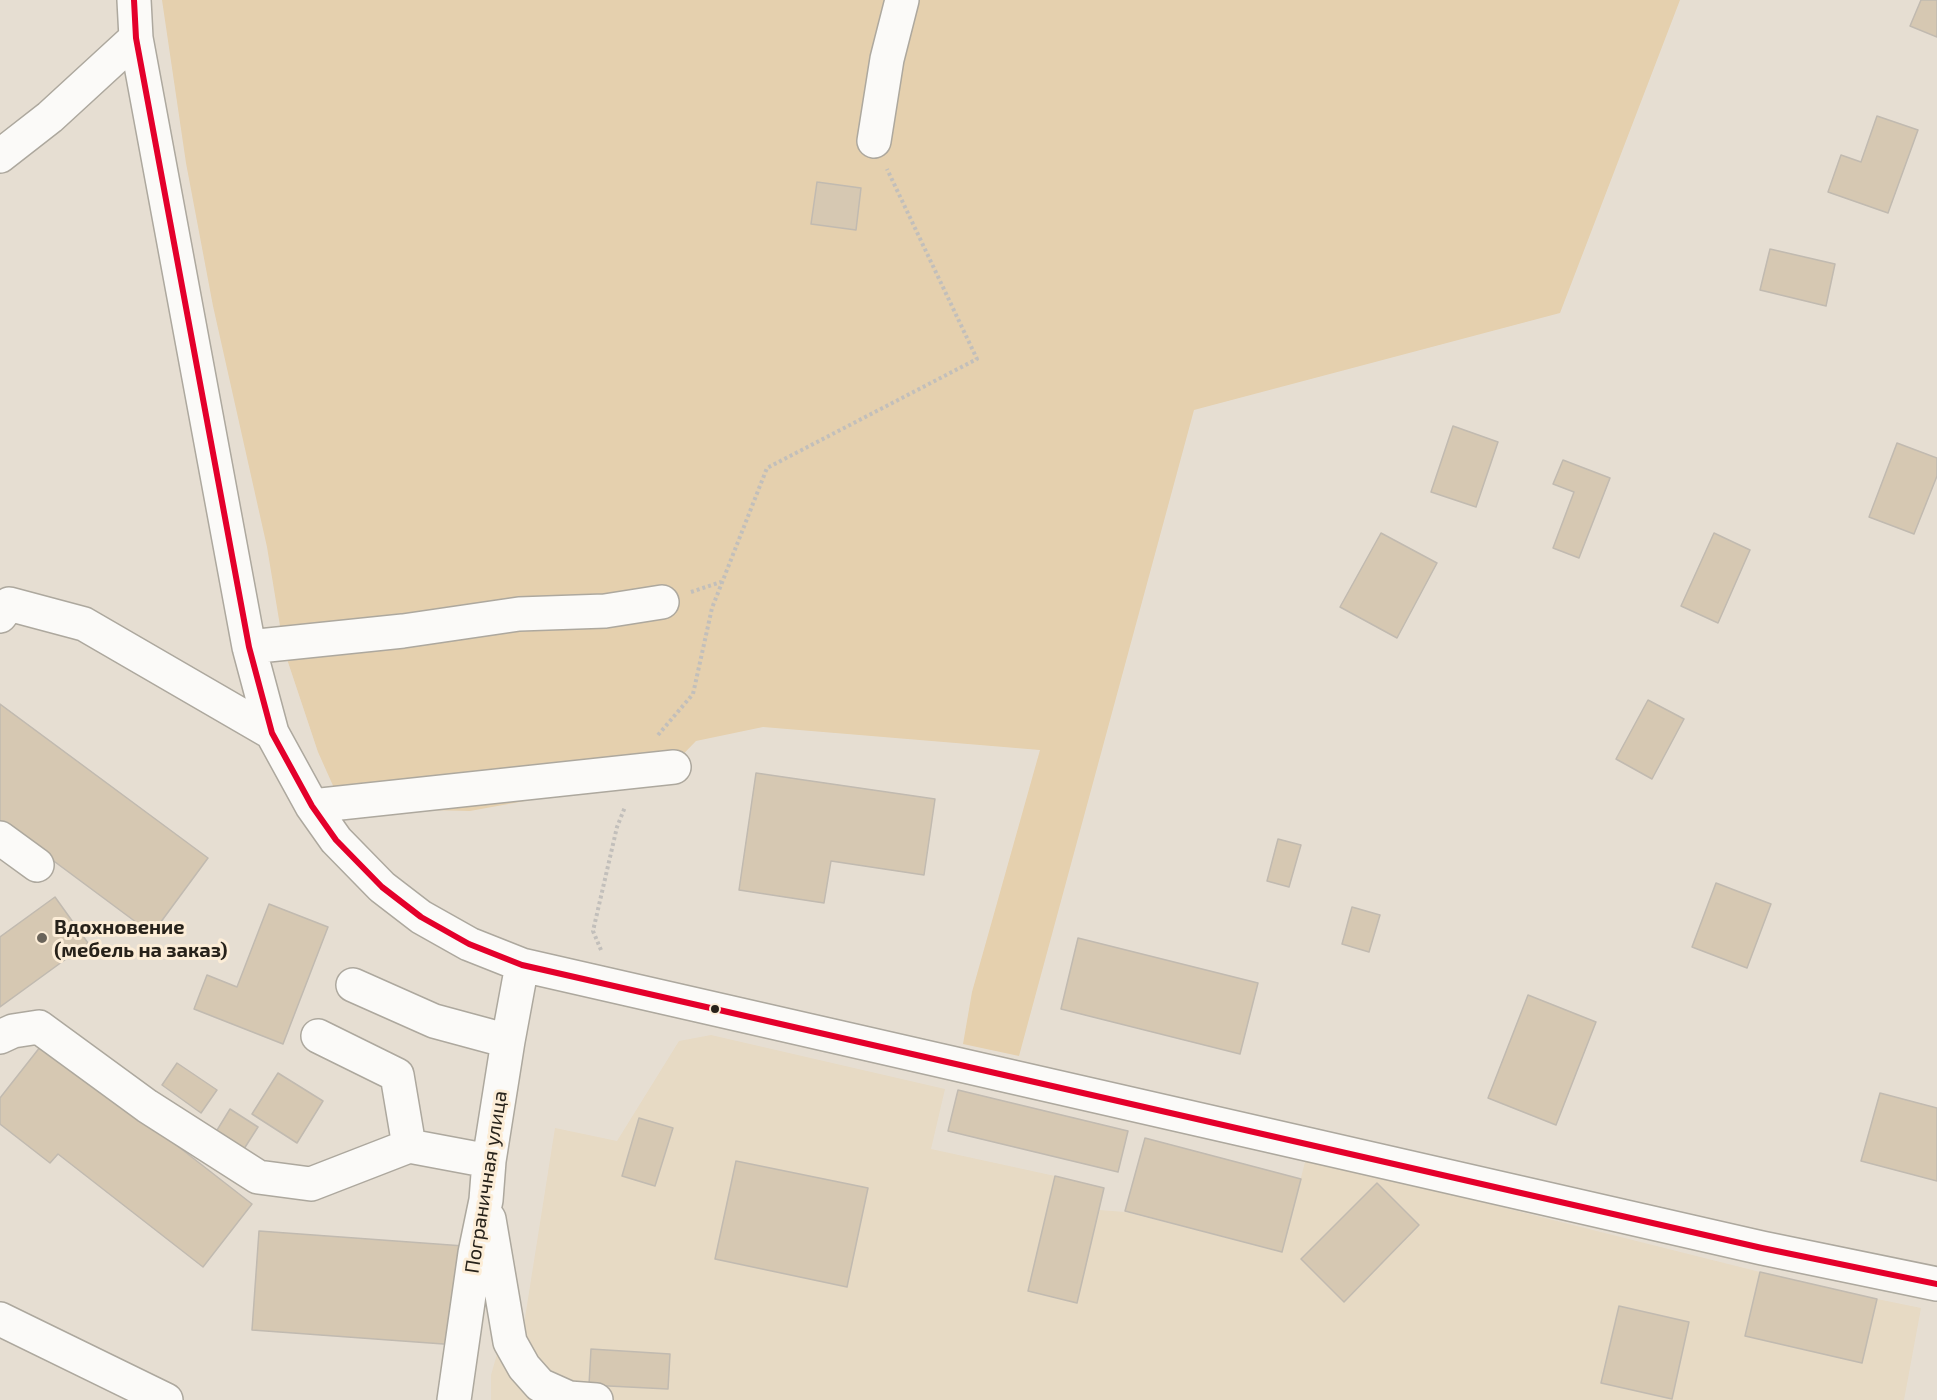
<!DOCTYPE html>
<html>
<head>
<meta charset="utf-8">
<style>
  body { margin:0 }
  canvas { display:block; background:#e6ded2 }
</style>
</head>
<body>
<canvas width="1937" height="1400"></canvas>
<script>
const context = document.querySelector('canvas').getContext('2d');
context.lineJoin = 'round';
function fillPath(path, color) {
  context.fillStyle = color;
  context.fill(path, 'evenodd');
}
function toPath(rows) {
  const path = new Path2D();
  for (const r of rows) {
    path.moveTo(r[0], r[1]);
    for (let i = 2; i < r.length; i += 2) path.lineTo(r[i], r[i + 1]);
  }
  return path;
}
function trace(path, color, width, dash) {
  context.strokeStyle = color;
  context.lineWidth = width;
  context.lineCap = dash ? 'butt' : 'round';
  context.setLineDash(dash || []);
  context.stroke(path);
}
function label(font, color, halo, rows, align = 'center') {
  context.font = font + ' "Exo 2",sans-serif';
  context.lineWidth = 6;
  context.setLineDash([]);
  context.textBaseline = 'middle';
  context.strokeStyle = halo;
  context.fillStyle = color;
  for (const [text, x, y, turn = 0] of rows) {
    context.save();
    context.translate(x, y);
    context.rotate((+turn || 0) * Math.PI / 180);
    context.textAlign = isNaN(turn) ? turn : align;
    if (halo) context.strokeText(text, 0, 0);
    context.fillText(text, 0, 0);
    context.restore();
  }
}
const built = toPath([
  [711,1035,945,1089,931,1149,1055,1176,1028,1291,1077,1303,1099,1210,1125,1212,1282,1252,1306,1158,1760,1272,1746,1336,1861,1363,1877,1299,1921,1308,1904,1400,491,1400,491,1375,501,1340,521,1343,555,1128,617,1141,679,1041]
]);
const green = toPath([
  [162,0,1680,0,1560,313,1194,410,1019,1056,963,1044,972,992,1040,750,763,727,696,741,662,776,470,811,343,808,318,752,284,650,267,547,213,306,186,163]
]);
const building = toPath([
  [1921,0,1937,0,1937,37,1910,26,1921,0],
  [1877,116,1918,130,1888,213,1828,192,1841,155,1861,162,1877,116],
  [817,182,861,188,856,230,811,224,817,182],
  [1770,249,1835,264,1826,306,1760,290,1770,249],
  [1453,426,1498,442,1476,507,1431,492,1453,426],
  [1897,443,1937,458,1937,476,1914,534,1869,517,1897,443],
  [1563,460,1610,478,1579,558,1553,548,1574,492,1553,484,1563,460],
  [1381,533,1437,563,1397,638,1340,607,1381,533],
  [1714,533,1750,550,1718,623,1681,606,1714,533],
  [1648,700,1684,719,1652,779,1616,759,1648,700],
  [0,704,208,858,152,934,0,821,0,704],
  [756,773,935,799,924,875,831,861,824,903,739,890,756,773],
  [1278,839,1301,845,1289,887,1267,881,1278,839],
  [1716,883,1771,904,1747,968,1692,947,1716,883],
  [55,897,88,943,0,1007,0,937,55,897],
  [269,904,328,927,283,1044,194,1009,207,975,237,987,269,904],
  [1352,907,1380,915,1369,952,1342,944,1352,907],
  [1078,938,1258,983,1240,1054,1061,1009,1078,938],
  [1528,995,1596,1022,1556,1125,1488,1098,1528,995],
  [44,1042,252,1204,203,1267,58,1154,50,1163,0,1124,0,1098,44,1042],
  [177,1063,217,1090,201,1113,162,1085,177,1063],
  [278,1073,323,1101,297,1143,252,1114,278,1073],
  [958,1090,1128,1131,1118,1172,948,1131,958,1090],
  [1880,1093,1937,1108,1937,1181,1861,1161,1880,1093],
  [230,1109,258,1127,242,1152,211,1140,230,1109],
  [639,1118,673,1128,655,1186,622,1176,639,1118],
  [1145,1138,1301,1179,1282,1252,1125,1211,1145,1138],
  [736,1161,868,1188,847,1287,715,1259,736,1161],
  [1055,1176,1104,1188,1077,1303,1028,1291,1055,1176],
  [1377,1183,1419,1225,1344,1302,1301,1259,1377,1183],
  [259,1231,464,1246,457,1345,252,1330,259,1231],
  [1760,1272,1877,1299,1862,1363,1745,1336,1760,1272],
  [1619,1306,1689,1322,1672,1399,1601,1383,1619,1306],
  [591,1349,670,1354,668,1389,589,1385,591,1349]
]);
const path = toPath([
  [691,592,721,582],
  [658,735,693,694,712,608,767,468,977,359,887,169],
  [601,950,593,931,617,827,625,807]
]);
const minor = toPath([
  [134,0,136,38,249,647,272,733,312,806,336,840,382,887,421,917,469,944,522,965,1762,1248,1937,1284],
  [874,141,887,59,902,0],
  [0,156,50,117,136,38],
  [0,616,9,604,84,624,272,733],
  [249,647,403,631,519,614,605,611,662,602],
  [312,806,674,767],
  [0,838,37,865],
  [353,985,434,1021,508,1041],
  [318,1036,397,1075,409,1146],
  [0,1037,13,1031,39,1027,147,1106,258,1177,311,1184,409,1146,489,1161],
  [489,1219,510,1342,524,1367,540,1385,569,1398,596,1400],
  [0,1319,166,1400],
  [454,1400,475,1253,486,1200,489,1161,508,1041,522,965]
]);
const bus1 = toPath([
  [134,0,136,38,249,647,272,733,312,806,336,840,382,887,421,917,469,944,522,965,1762,1248,1937,1284]
]);
const markers = [
  [42,938,6,"#6a645a"],
  [715,1009,5,"#27221a"]
];
const poiNames = [
  ["Вдохновение",54,927],
  ["(мебель на заказ)",54,950]
];
const streetNames = [
  ["Пограничная улица",486,1182,-81]
];
fillPath(built, '#e7dac4');
fillPath(green, '#e5d0ae');
fillPath(building, '#d6c8b2');
trace(building, '#c1bab0', 1.5);
trace(minor, '#ada89e', 36);
trace(path, '#c2bfbb', 4, [3, 3]);
trace(minor, '#fbfaf8', 33);
trace(bus1, '#e4002b', 6);
for (const [x, y, r, color] of markers) {
  const dot = new Path2D();
  dot.arc(x, y, r, 0, 2 * Math.PI);
  context.fillStyle = color;
  context.fill(dot);
  trace(dot, '#fcedd7', 2);
}
label('bold 20px', '#27221a', '#fcedd7', poiNames, 'left');
label('20px', '#27221a', '#fcedd7', streetNames);
</script>
</body>
</html>
